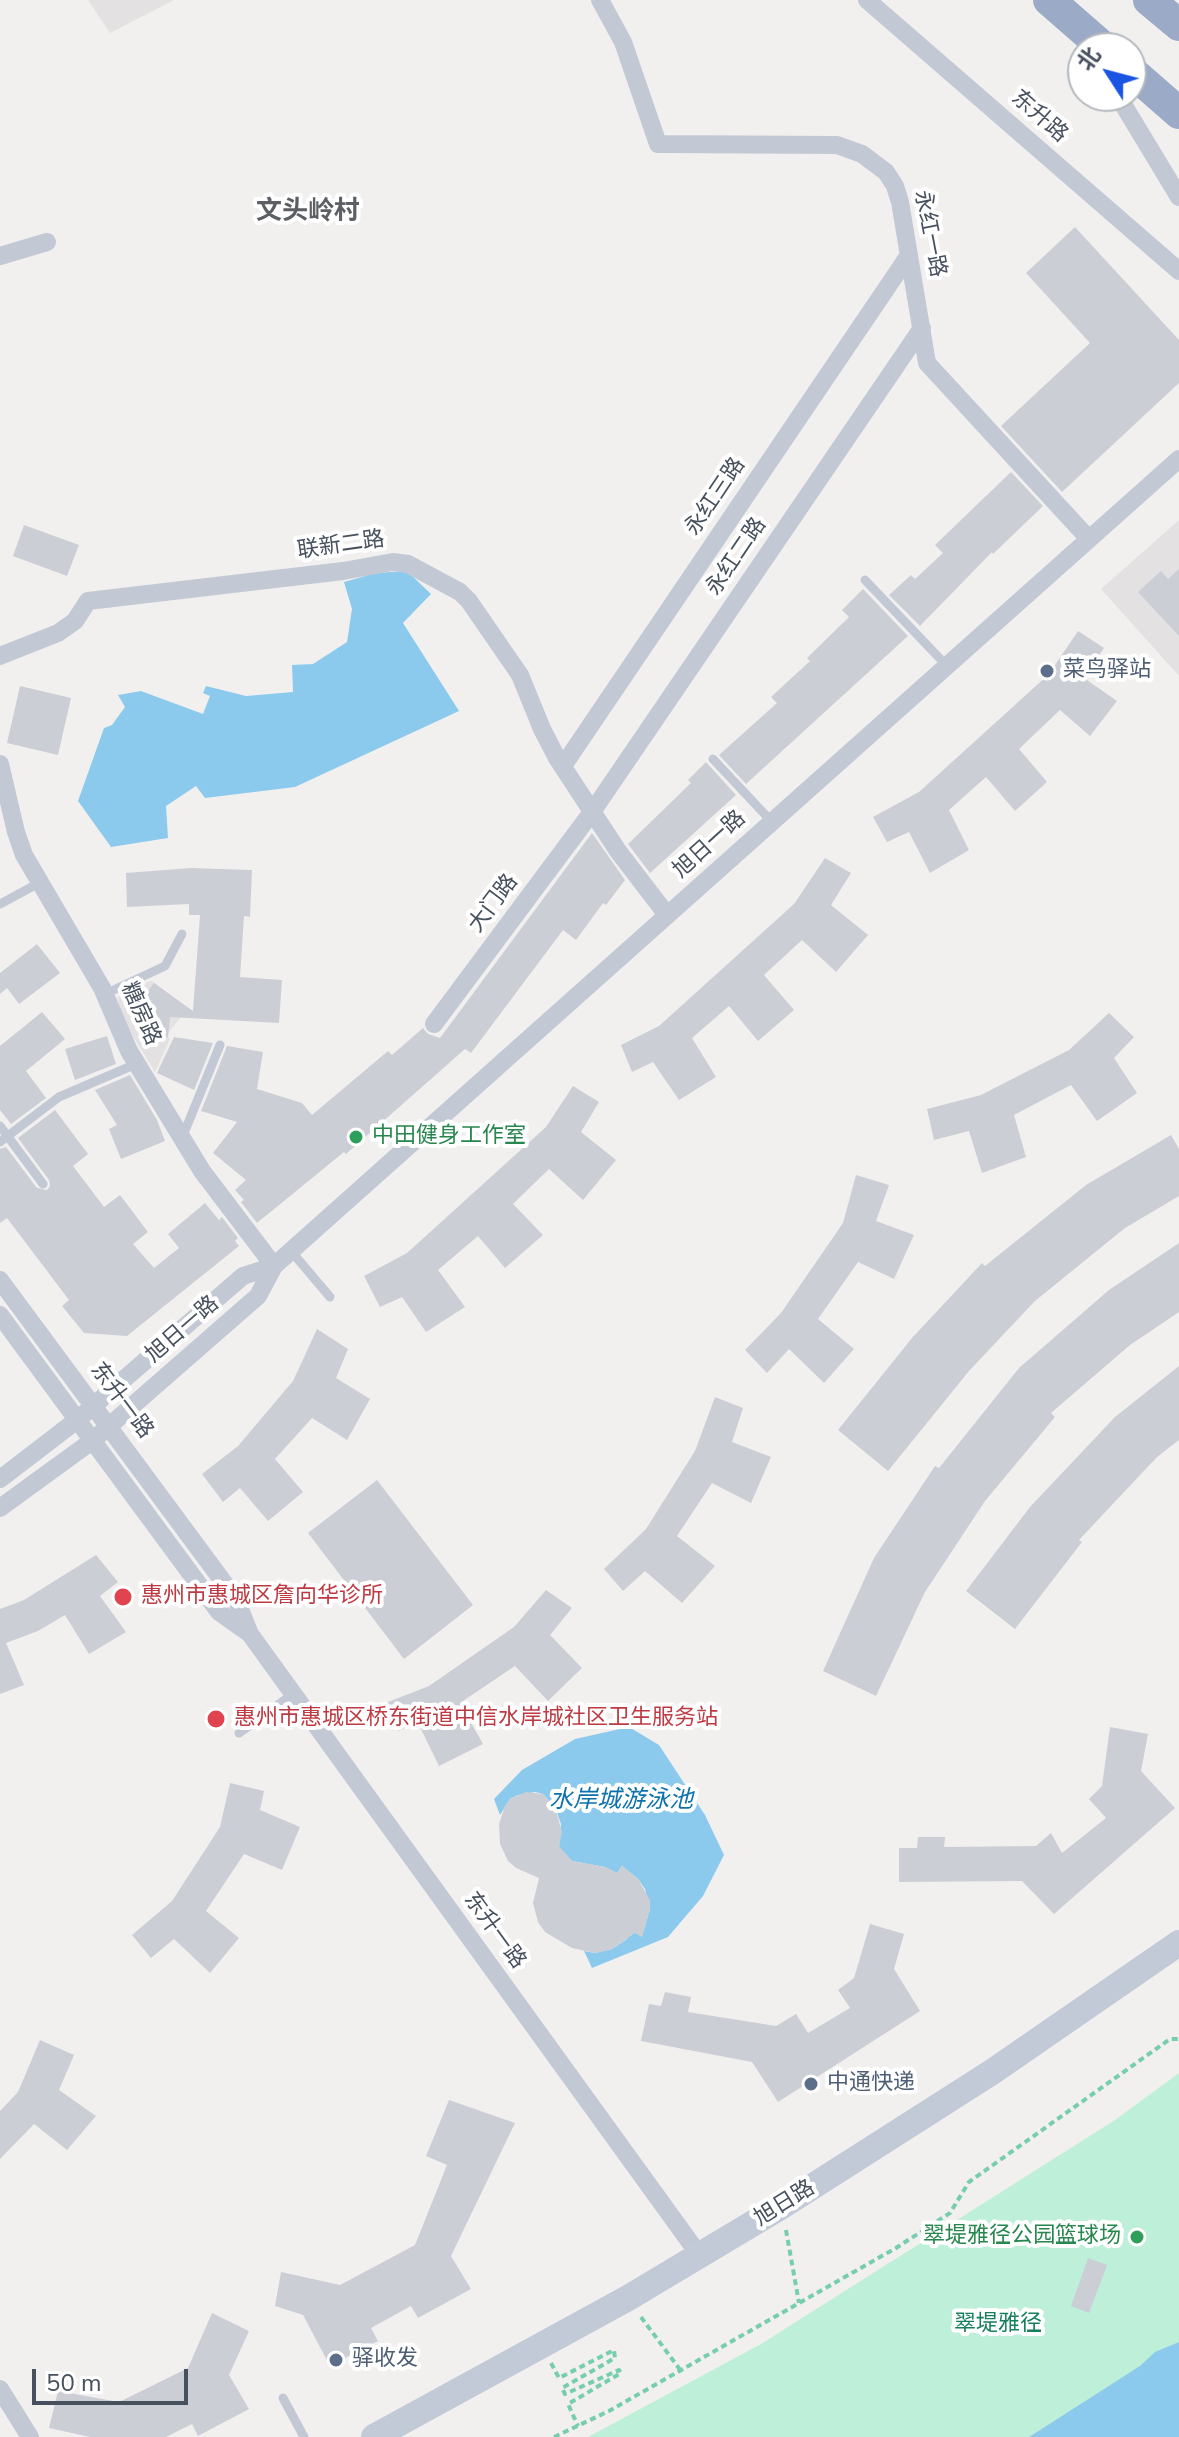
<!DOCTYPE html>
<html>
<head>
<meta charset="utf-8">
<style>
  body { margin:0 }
  #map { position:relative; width:1179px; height:2437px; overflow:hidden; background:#f2f0ef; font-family:"Nunito Sans","Noto Sans SC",sans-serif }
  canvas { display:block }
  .north { position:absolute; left:1067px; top:32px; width:80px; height:80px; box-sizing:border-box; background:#fff; border:2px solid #b5b9be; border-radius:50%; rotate:306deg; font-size:22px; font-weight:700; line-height:32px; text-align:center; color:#47505d }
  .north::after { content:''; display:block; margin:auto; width:28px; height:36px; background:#1954e2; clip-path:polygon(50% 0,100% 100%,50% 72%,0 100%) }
  .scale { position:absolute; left:32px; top:2369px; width:156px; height:36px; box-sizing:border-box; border:4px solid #47505d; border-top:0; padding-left:10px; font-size:24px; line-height:28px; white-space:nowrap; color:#47505d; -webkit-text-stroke:6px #fff; paint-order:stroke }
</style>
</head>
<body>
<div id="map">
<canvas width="1179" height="2437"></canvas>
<div class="north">北</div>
<div class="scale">50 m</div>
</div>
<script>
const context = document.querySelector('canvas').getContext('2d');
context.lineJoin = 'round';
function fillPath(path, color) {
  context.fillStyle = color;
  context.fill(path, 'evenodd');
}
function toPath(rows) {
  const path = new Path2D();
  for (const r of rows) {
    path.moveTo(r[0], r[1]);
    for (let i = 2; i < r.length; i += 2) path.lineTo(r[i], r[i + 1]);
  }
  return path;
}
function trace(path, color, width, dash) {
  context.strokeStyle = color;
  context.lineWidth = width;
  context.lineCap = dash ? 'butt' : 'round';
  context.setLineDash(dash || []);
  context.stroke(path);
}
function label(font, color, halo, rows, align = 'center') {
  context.font = font + ' "Nunito Sans","Noto Sans SC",sans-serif';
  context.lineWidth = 8;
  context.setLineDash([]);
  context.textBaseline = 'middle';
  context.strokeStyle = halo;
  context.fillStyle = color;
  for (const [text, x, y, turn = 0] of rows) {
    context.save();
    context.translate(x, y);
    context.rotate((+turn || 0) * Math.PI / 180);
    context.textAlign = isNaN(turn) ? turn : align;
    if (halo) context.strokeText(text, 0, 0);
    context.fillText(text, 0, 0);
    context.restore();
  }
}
const education = toPath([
  [88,0,174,0,110,33],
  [1179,520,1179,676,1101,589],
  [152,981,188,1008,166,1036,170,1039,155,1072,123,1020,117,998,140,984]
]);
const green = toPath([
  [1179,2073,1179,2342,1155,2353,1141,2366,1029,2437,588,2437,761,2344,1115,2120]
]);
const water = toPath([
  [407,571,431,594,403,623,459,711,295,787,205,798,196,786,166,806,168,838,111,847,78,801,104,728,112,725,125,707,118,695,141,691,203,714,210,696,203,693,206,686,246,696,293,692,292,665,313,664,347,642,352,609,344,582,376,573],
  [629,1727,659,1745,705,1815,724,1855,703,1896,668,1937,592,1968,584,1951,595,1953,612,1949,627,1939,633,1931,642,1936,650,1909,645,1889,638,1879,622,1866,617,1873,605,1867,572,1861,559,1847,561,1824,555,1807,543,1794,535,1792,518,1795,510,1799,500,1815,494,1799,522,1770,575,1739],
  [1179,2342,1179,2437,1029,2437,1140,2366,1155,2352]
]);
const building = toPath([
  [1075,227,1179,340,1179,383,1062,492,1001,426,1090,343,1026,273],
  [1011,472,1043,506,993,554,992,552,920,626,889,595,911,575,915,579,943,553,935,545],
  [24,525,79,545,67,576,13,556],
  [1179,569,1179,636,1138,592,1161,571,1168,579],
  [863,589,908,636,746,784,719,755,777,703,771,697,810,661,807,658,849,617,842,610],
  [1078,631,1104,648,1084,678,1117,701,1090,736,1060,710,1019,749,1047,782,1015,811,986,777,949,810,969,850,930,873,909,832,887,842,873,817,919,792,1049,674],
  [20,686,71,698,58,755,7,743],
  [706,762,736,795,650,873,628,844,691,783,688,780],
  [592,833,625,880,606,905,603,903,576,940,563,930,471,1053,465,1049,346,1154,344,1152,257,1223,241,1202,244,1200,235,1190,246,1180,213,1153,237,1122,201,1111,227,1046,263,1052,257,1089,302,1103,312,1115,388,1051,392,1055,423,1028,428,1034,440,1038],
  [825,858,851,873,831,905,868,935,836,972,802,940,764,975,794,1010,758,1041,729,1006,692,1038,716,1077,679,1100,653,1062,632,1072,621,1045,659,1026,794,904],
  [191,868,252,870,250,917,244,916,240,977,282,980,279,1023,170,1017,168,1038,133,1012,154,983,193,1011,200,915,189,915,189,904,127,907,126,873],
  [37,944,60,973,19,1004,7,988,0,994,0,973],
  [42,1012,65,1039,26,1071,46,1098,11,1124,0,1110,0,1046],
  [1109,1013,1134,1037,1114,1058,1137,1093,1097,1121,1071,1085,1014,1115,1026,1157,982,1173,969,1131,934,1140,927,1109,981,1095,1069,1050],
  [107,1036,116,1064,75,1080,65,1049],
  [174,1037,213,1043,194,1090,157,1073],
  [130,1075,157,1120,165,1141,121,1159,109,1129,117,1125,95,1090],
  [573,1086,599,1102,581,1132,616,1160,583,1200,549,1169,513,1204,543,1235,505,1268,478,1236,438,1270,465,1307,426,1332,402,1297,380,1307,364,1276,407,1253,546,1127],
  [55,1110,88,1154,73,1166,104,1207,120,1195,148,1232,133,1244,154,1268,179,1248,168,1234,205,1203,219,1220,222,1217,238,1238,235,1241,239,1246,127,1336,84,1333,62,1306,69,1300,7,1218,0,1223,0,1149,6,1147,37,1188,47,1190,50,1186,49,1180,18,1138],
  [1171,1135,1179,1149,1179,1196,1125,1228,1035,1301,969,1371,888,1471,838,1430,912,1338,982,1263,985,1266,1086,1185],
  [856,1175,889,1185,876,1221,914,1235,894,1279,858,1262,818,1319,854,1349,824,1383,789,1349,767,1373,745,1350,781,1313,843,1223],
  [1179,1243,1179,1312,1130,1345,1051,1413,1055,1417,985,1501,925,1592,876,1696,823,1671,874,1558,935,1466,939,1468,1019,1368,1109,1290],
  [317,1329,348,1349,336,1378,370,1399,347,1440,312,1418,275,1459,303,1492,268,1521,240,1488,223,1502,202,1474,238,1446,293,1381],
  [1179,1366,1179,1440,1157,1457,1079,1540,1082,1542,1015,1629,966,1591,1030,1507,1115,1417],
  [715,1397,743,1408,732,1442,771,1457,751,1503,712,1483,677,1536,715,1566,682,1603,645,1571,623,1591,604,1569,646,1529,695,1451],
  [377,1480,473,1605,404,1659,308,1533],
  [96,1555,118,1582,100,1596,126,1632,89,1654,65,1615,38,1631,6,1643,24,1685,0,1694,0,1609,24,1600],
  [546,1590,572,1608,550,1635,582,1668,548,1701,515,1666,460,1703,483,1744,439,1766,418,1723,398,1731,388,1702,429,1686,514,1627],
  [1110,1727,1148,1734,1141,1771,1175,1808,1054,1914,1022,1881,899,1882,899,1848,917,1848,918,1837,945,1837,944,1847,1036,1846,1051,1833,1062,1853,1106,1818,1089,1799,1102,1786],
  [230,1783,264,1791,260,1810,300,1827,282,1870,244,1854,206,1911,239,1938,210,1973,174,1939,151,1958,132,1935,172,1901,220,1827],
  [526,1792,543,1794,555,1807,562,1832,559,1846,572,1861,605,1867,617,1873,622,1866,638,1879,650,1900,650,1909,642,1937,635,1933,612,1949,595,1953,572,1948,545,1932,538,1922,533,1903,539,1878,516,1868,508,1861,500,1844,499,1824,505,1806,510,1799],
  [870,1924,904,1934,894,1969,920,2011,778,2102,752,2062,641,2041,649,2004,661,2006,665,1992,691,1997,688,2012,776,2026,796,2014,808,2033,850,2008,838,1990,854,1978],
  [40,2040,74,2055,59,2090,96,2116,67,2150,34,2124,0,2159,0,2111,18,2092],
  [449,2100,515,2123,451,2256,471,2289,418,2318,411,2306,371,2328,378,2341,330,2366,303,2315,275,2306,281,2272,340,2285,415,2245,447,2165,426,2156],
  [1088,2258,1107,2265,1089,2313,1071,2306],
  [212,2313,249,2331,229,2375,249,2409,198,2436,192,2424,166,2437,90,2437,49,2428,58,2391,119,2402,188,2368]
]);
const path = toPath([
  [786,2230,799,2303],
  [641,2317,681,2371],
  [551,2363,559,2378,614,2350,615,2358,562,2388,565,2394,619,2370,621,2373,568,2404,578,2426],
  [554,2437,609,2411,896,2248,950,2213,969,2182,1170,2039,1179,2039]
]);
const service = toPath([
  [865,580,947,666],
  [713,759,772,822],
  [0,904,39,883],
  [105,994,165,966,182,934],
  [0,1126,43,1184],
  [182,1138,220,1045],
  [0,1142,59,1097,136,1064],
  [291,1251,330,1297],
  [239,1733,293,1694],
  [283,2398,304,2437]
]);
const minor = toPath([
  [600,0,623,42,658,144,837,145,862,154,886,172,895,186,900,202,927,363,1089,539],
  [867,0,1179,271],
  [1118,96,1179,197],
  [0,256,47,242],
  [0,656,58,633,75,621,88,601,343,571,393,562,408,564,460,592,469,601,520,675,542,729,557,758,618,851,667,915],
  [0,764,16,832,24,855,102,988,129,1051,202,1171,274,1266],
  [563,766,909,255],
  [434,1024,592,812,922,328],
  [0,1280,236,1599,250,1634,700,2256],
  [0,1315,219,1612,250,1634],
  [0,1479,77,1420,243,1276,274,1266],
  [0,1508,92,1441,258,1296,274,1266,1179,459],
  [0,2389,30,2437]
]);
const secondary = toPath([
  [374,2437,628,2298,782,2206,992,2072,1179,1943]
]);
const trunk = toPath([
  [1049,0,1104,48],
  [1149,0,1179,25],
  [1131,71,1179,113]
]);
const markers = [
  [1047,671,8,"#5c6f8a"],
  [356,1137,8,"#2e9e5b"],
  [123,1597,10,"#e0444e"],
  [216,1719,10,"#e0444e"],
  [811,2084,8,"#5c6f8a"],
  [1137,2237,8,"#2e9e5b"],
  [336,2360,8,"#5c6f8a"]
];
const streetNames = [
  ["东升路",1039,117,41],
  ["永红一路",929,234,79],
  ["永红三路",716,497,-56],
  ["联新二路",341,546,-8],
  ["永红二路",737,557,-56],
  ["旭日一路",710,845,-42],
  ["大门路",494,904,-53],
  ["糖房路",140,1014,66],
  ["旭日一路",183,1330,-41],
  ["东升一路",121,1401,53],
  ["东升一路",494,1931,54],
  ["旭日路",785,2204,-32]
];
const serviceNames = [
  ["菜鸟驿站",1063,671],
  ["中通快递",827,2084],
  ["驿收发",352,2360]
];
const leisureNames = [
  ["中田健身工作室",372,1137],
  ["翠堤雅径公园篮球场",1121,2237,"right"]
];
const healthNames = [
  ["惠州市惠城区詹向华诊所",141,1597],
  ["惠州市惠城区桥东街道中信水岸城社区卫生服务站",234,1719]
];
const parkNames = [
  ["翠堤雅径",998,2325]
];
const waterNames = [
  ["水岸城游泳池",621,1801]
];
const quarterNames = [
  ["文头岭村",308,213]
];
fillPath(education, '#e3e1e1');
fillPath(green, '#beefd8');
fillPath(water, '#8bcaec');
fillPath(building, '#cbced5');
trace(path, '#76cdaf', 4, [6, 4]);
trace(service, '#c3c9d4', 9);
trace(minor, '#c3c9d4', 18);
trace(secondary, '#c2cad8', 26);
trace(trunk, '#9baac6', 32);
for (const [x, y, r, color] of markers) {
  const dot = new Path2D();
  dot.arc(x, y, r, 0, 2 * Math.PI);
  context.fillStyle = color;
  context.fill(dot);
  trace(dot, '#fff', 3);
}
label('22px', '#47505d', '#fff', streetNames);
label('22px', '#4e5e75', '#fff', serviceNames, 'left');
label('22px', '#27864d', '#fff', leisureNames, 'left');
label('22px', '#be3a42', '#fff', healthNames, 'left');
label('22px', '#177f5a', '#fff', parkNames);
label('italic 24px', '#0d72ab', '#fff', waterNames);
label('bold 26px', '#5c5f64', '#fff', quarterNames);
</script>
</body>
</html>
